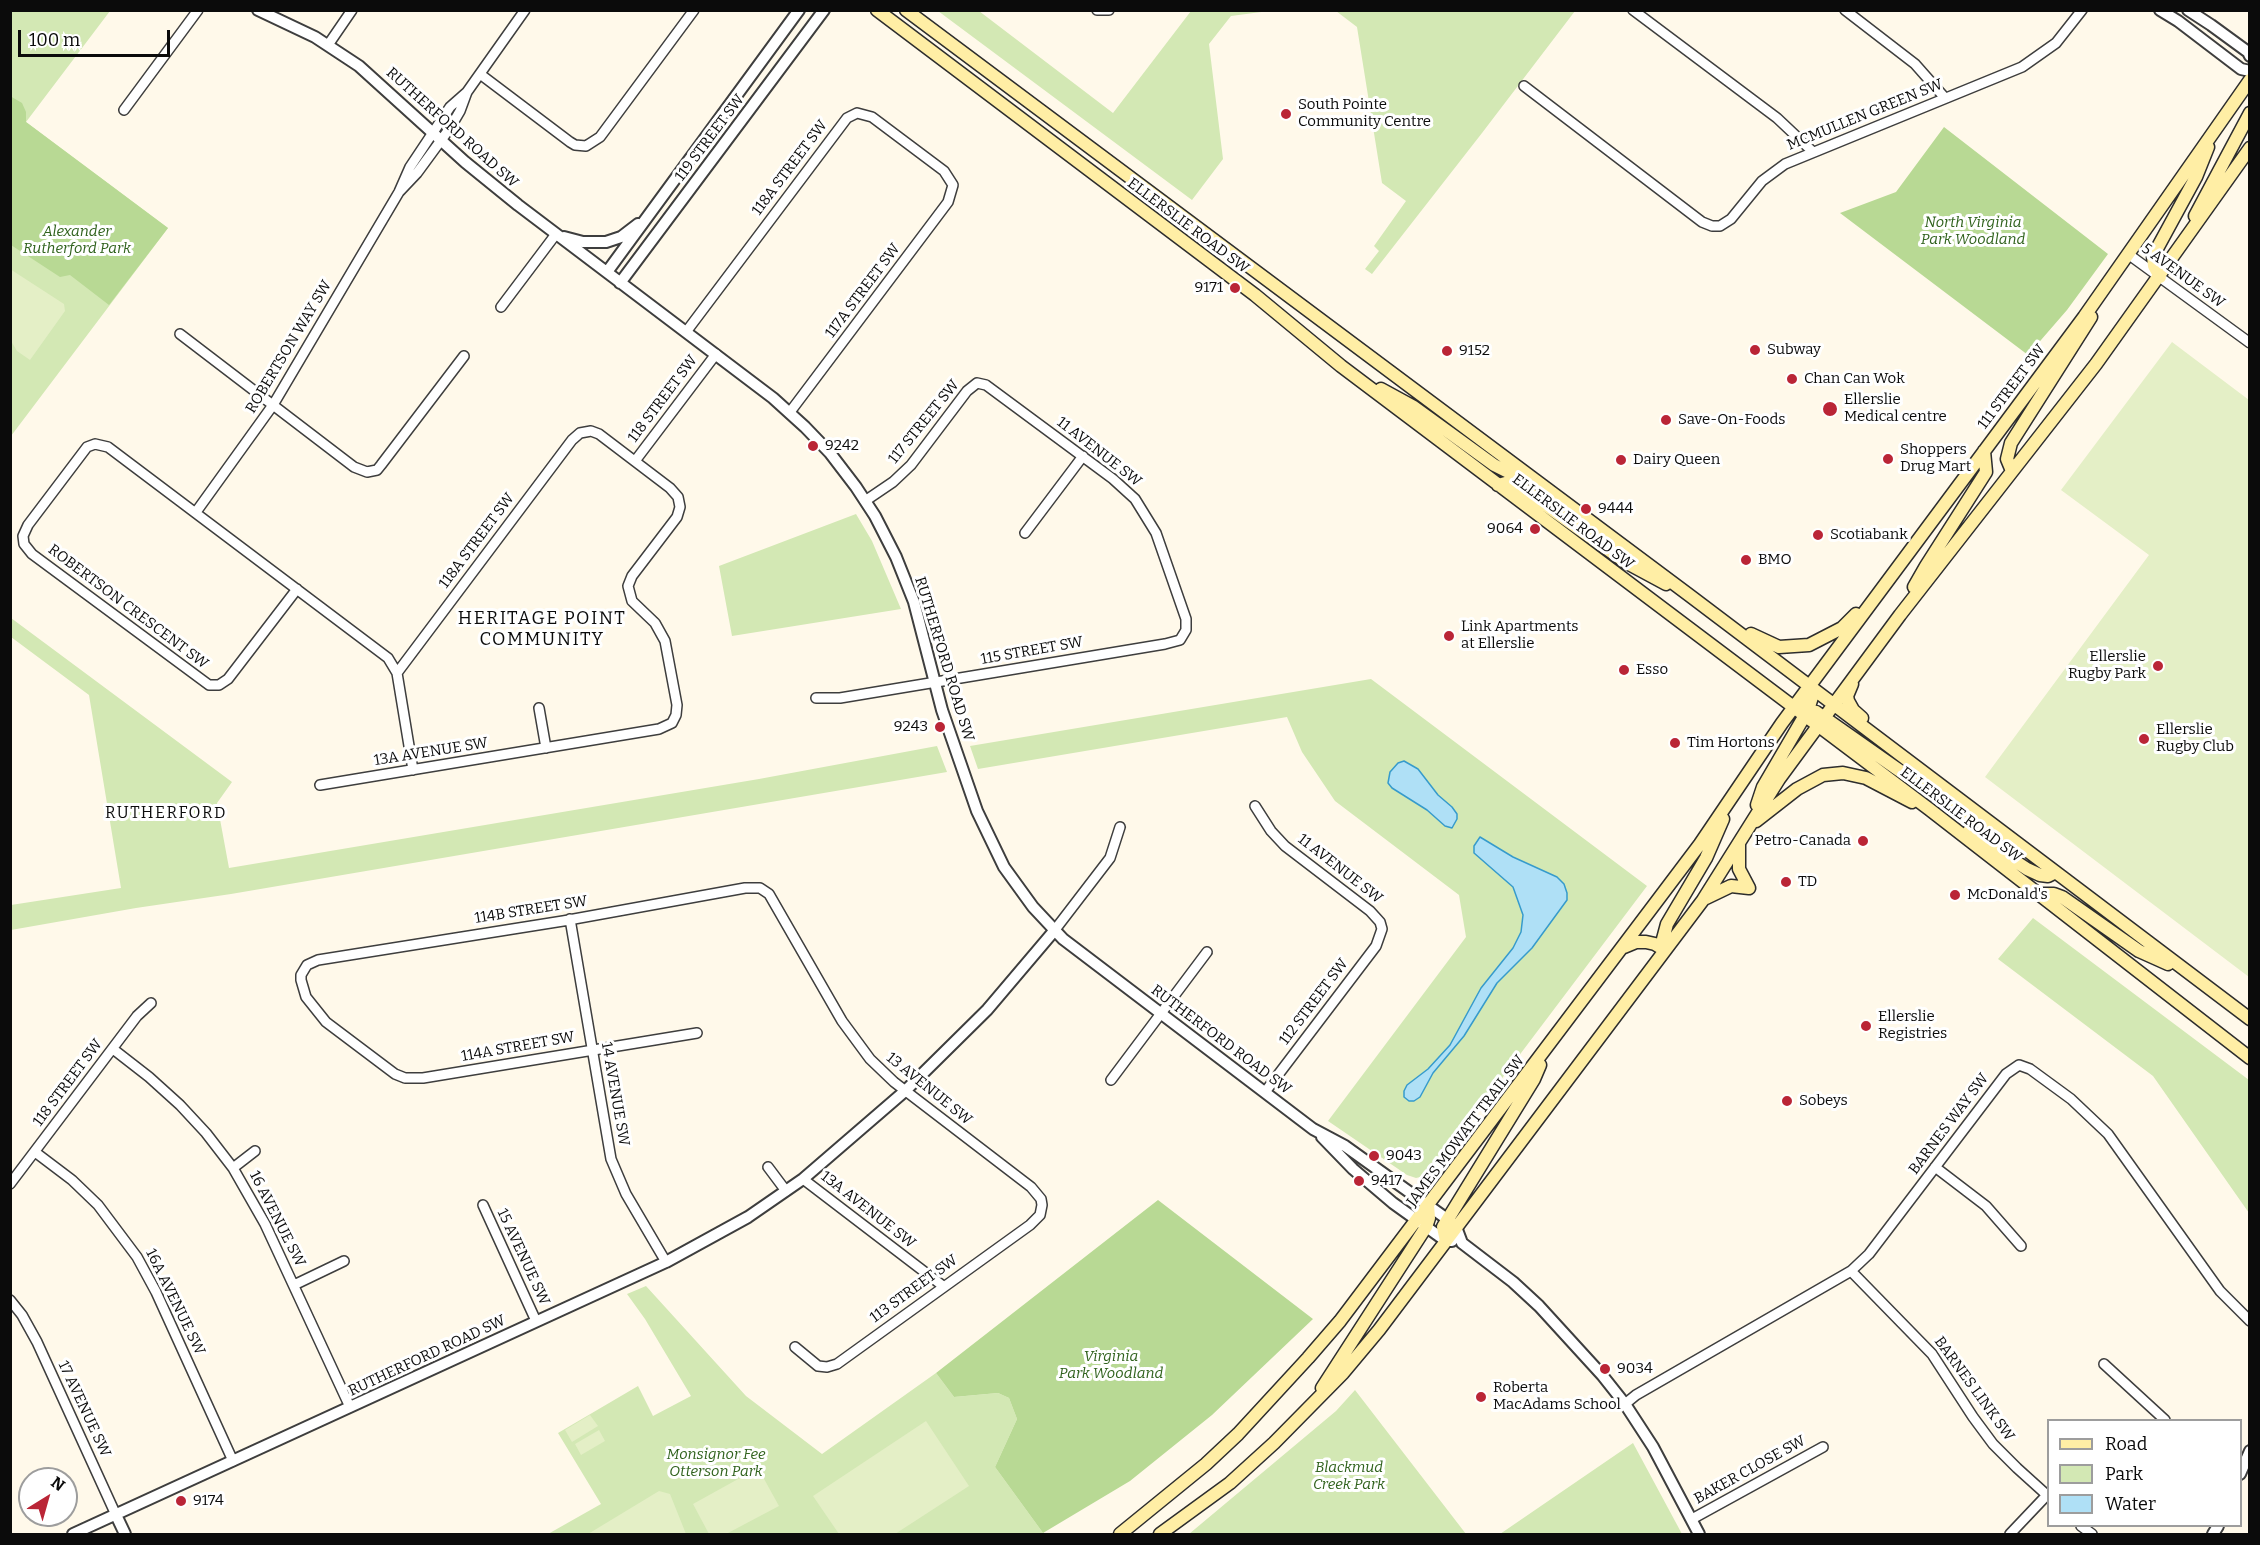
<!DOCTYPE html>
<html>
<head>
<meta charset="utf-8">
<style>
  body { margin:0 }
  #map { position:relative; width:2260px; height:1545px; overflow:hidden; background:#fff9ea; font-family:Bitter,serif }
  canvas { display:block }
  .frame { position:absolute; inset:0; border:12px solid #0b0b0b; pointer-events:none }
  .legend { position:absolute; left:2047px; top:1419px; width:195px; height:108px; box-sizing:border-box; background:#fff; border:2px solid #9d9d9d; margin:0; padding:8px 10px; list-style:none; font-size:18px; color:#0b0b0b }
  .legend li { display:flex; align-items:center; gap:12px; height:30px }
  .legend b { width:30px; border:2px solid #9d9d9d }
  .north { position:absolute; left:18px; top:1467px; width:60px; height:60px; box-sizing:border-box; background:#fff; border:2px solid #9d9d9d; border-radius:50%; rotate:37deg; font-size:16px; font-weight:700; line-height:24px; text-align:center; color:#0b0b0b }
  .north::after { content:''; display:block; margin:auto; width:21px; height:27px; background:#ba2536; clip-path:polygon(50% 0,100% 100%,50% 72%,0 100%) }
  .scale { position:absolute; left:18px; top:30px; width:152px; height:27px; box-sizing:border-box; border:3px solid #0b0b0b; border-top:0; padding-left:8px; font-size:18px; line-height:21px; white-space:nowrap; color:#0b0b0b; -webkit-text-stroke:4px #fff; paint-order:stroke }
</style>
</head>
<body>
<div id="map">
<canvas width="2260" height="1545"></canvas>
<div class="frame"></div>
<ul class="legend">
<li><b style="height:8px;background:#ffeea5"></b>Road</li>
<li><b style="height:16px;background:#d3e8b4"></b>Park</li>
<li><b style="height:16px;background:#afe0f6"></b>Water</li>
</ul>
<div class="north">N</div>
<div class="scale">100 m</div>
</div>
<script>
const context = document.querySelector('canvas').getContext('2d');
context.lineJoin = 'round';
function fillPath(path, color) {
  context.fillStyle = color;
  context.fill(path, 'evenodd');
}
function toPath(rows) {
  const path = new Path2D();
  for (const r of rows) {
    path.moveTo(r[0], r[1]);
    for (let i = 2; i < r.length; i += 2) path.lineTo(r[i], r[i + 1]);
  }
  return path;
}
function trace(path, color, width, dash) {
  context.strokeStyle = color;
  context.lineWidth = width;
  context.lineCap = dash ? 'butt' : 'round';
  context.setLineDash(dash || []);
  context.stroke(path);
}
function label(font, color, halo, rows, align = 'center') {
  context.font = font + ' Bitter,serif';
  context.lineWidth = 6;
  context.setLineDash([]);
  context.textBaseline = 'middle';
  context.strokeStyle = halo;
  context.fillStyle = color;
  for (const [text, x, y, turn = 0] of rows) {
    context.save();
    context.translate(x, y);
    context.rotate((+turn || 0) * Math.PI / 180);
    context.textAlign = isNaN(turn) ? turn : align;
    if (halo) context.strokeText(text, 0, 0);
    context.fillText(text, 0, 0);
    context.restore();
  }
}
const green = toPath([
  [11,11,110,11,26,122,168,228,11,436],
  [938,11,979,11,1113,113,1191,11,1269,11,1231,16,1209,44,1223,159,1192,200],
  [1336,11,1575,11,1482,133,1372,274,1365,269,1379,251,1374,246,1406,201,1382,183,1357,27],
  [856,514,872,541,901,609,732,636,719,566],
  [11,618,232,782,217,803,229,868,759,779,937,746,947,772,231,894,136,908,11,930,11,905,121,888,89,695,11,637],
  [1371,679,1647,886,1435,1167,1429,1175,1416,1178,1407,1175,1328,1121,1466,937,1459,895,1335,801,1302,752,1287,717,978,769,970,746],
  [2033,918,2249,1080,2249,1213,2153,1076,1998,959],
  [646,1286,746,1396,822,1454,936,1373,954,1397,998,1393,1009,1398,1017,1419,995,1467,1043,1533,548,1534,601,1504,558,1433,638,1386,653,1416,691,1396,645,1319,627,1294],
  [1355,1390,1466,1534,1189,1534,1336,1411],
  [1633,1443,1682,1534,1500,1534]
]);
const forest = toPath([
  [10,96,22,103,26,112,26,122,168,228,109,305,70,275,60,277,11,245],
  [1944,127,2108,254,2067,310,2028,355,1840,213,1896,192],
  [1158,1200,1313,1319,1212,1415,1130,1481,1043,1533,995,1467,1017,1419,1009,1398,998,1393,954,1397,936,1373]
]);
const pitch = toPath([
  [10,269,64,304,65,311,30,360,17,351,11,341],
  [2172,342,2249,400,2249,977,1985,777,2149,555,2061,490],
  [590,1415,598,1426,572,1442,565,1430],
  [926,1421,969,1486,895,1534,839,1534,813,1496],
  [599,1430,605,1441,581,1455,575,1444],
  [758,1468,779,1506,726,1534,709,1534,693,1504],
  [659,1491,670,1494,686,1534,588,1534]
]);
const water = toPath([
  [1404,761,1418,769,1438,795,1452,807,1457,814,1457,819,1452,828,1445,826,1427,810,1392,788,1388,783,1390,772,1398,763,1404,761],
  [1480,837,1513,857,1557,877,1564,884,1567,893,1567,900,1532,948,1497,983,1464,1036,1433,1073,1420,1097,1414,1101,1409,1101,1404,1097,1404,1091,1407,1085,1428,1069,1450,1045,1481,988,1513,948,1521,932,1523,915,1513,887,1474,853,1474,846,1480,837]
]);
const minor = toPath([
  [1097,10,1109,10],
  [1633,10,1777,118,1812,151],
  [1845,10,1915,64,1945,98],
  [328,45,352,10],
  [480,74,570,142,575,145,586,146,600,137,694,10],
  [1524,86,1702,222,1712,226,1720,226,1731,219,1762,181,1785,164,2022,67,2056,43,2082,10],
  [467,92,525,10],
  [124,110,198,10],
  [2128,254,2250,343],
  [501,307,556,234],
  [686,332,847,118,857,113,872,117,944,171,953,185,948,202,790,412],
  [180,334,354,467,367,472,377,470,381,465,464,356],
  [635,461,716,354],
  [196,512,273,405,399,192,410,167,450,107,467,92,460,111,450,128,417,173,399,192],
  [1025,533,1083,456],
  [297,589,228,679,219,685,209,685,32,554,24,544,23,536,28,525,87,447,95,444,108,447,388,658,397,673,413,770],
  [816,698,840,698,1165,644,1180,640,1186,630,1186,619,1156,533,1135,499,1113,479,986,385,977,383,967,391,911,465,893,482,865,501],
  [539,708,546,748],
  [320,785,659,729,672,723,676,715,677,705,665,641,655,623,632,601,628,586,632,576,677,517,680,507,678,497,670,488,599,434,591,431,580,433,572,440,397,673],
  [1255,806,1271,831,1285,846,1370,911,1380,922,1382,929,1376,946,1265,1092],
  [570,919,611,1159,626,1194,666,1262],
  [1054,931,1110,858,1120,827],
  [697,1033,423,1078,405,1078,395,1074,326,1022,306,997,301,980,301,975,307,965,318,960,563,921,745,888,760,888,769,894,842,1021,870,1059,894,1082,1031,1187,1041,1199,1042,1205,1040,1215,1030,1225,837,1364,827,1367,818,1366,795,1347],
  [113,1049,149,1077,180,1105,206,1133,233,1168,265,1224,350,1407],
  [1111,1080,1207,952],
  [35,1152,72,1180,98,1205,137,1257,156,1292,233,1461],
  [768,1167,786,1191],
  [1935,1167,1986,1206,2021,1246],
  [233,1168,255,1151],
  [803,1179,943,1286],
  [10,1184,137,1016,151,1003],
  [483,1205,536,1321],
  [1851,1271,1932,1354,1973,1417,1993,1444,2017,1468,2048,1496],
  [294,1285,344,1261],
  [10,1300,22,1315,37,1342,116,1515],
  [2104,1364,2165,1420],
  [1625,1404,1636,1395,1851,1271,1869,1254,2006,1074,2019,1065,2030,1069,2071,1099,2108,1134,2220,1291,2250,1321],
  [1692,1519,1823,1447],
  [2081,1526,2092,1534],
  [2010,1534,2047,1495]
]);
const tertiary = toPath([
  [258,10,315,37,359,66,465,162,518,205,773,398,805,427,830,453,856,487,875,516,896,557,914,602,942,710,977,811,1004,867,1033,907,1063,939,1313,1129,1345,1146,1447,1219,1456,1227,1462,1243],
  [2160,10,2178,21,2241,69,2250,71],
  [2188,10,2211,25,2248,52,2250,56],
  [564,237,583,242,606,242,621,237,638,224],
  [607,272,799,10],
  [620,283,824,10],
  [1322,1137,1353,1169,1393,1203,1446,1241,1452,1241],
  [1462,1243,1513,1282,1539,1306,1602,1375,1625,1404,1653,1447,1699,1534],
  [2240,1474,2250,1451],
  [116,1515,125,1534],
  [73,1534,666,1262,748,1217,803,1179,905,1091,987,1010,1054,931],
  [2213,1534,2218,1526]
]);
const secondary = toPath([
  [877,10,1255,295,1341,366,1929,809,2250,1058],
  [906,10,1689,595,2250,1019],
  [2195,216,2250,113],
  [2160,277,2154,266,2153,256,2196,177,2208,147],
  [1381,389,1414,407,1494,465,1508,472,1516,474,1524,472],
  [2012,471,2007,459,2011,443,2091,317],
  [1498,485,1509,482,1516,484,1627,563,1666,584],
  [1914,587,1926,566,1986,472,1984,451],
  [1751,634,1779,647,1809,645,1842,628,1856,614],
  [1852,684,1847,696,1848,701,1853,710,1862,718],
  [1796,708,1816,712,1920,785,1973,819],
  [1757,805,1763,787,1808,710,1812,697,1809,686],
  [1756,821,1797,789,1823,775,1843,773,1866,778,1912,802],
  [1969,831,2027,869,2040,875,2048,876,2054,873],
  [1739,844,1739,869,1749,888],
  [2039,894,2054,894,2062,897,2139,951,2168,964],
  [1706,898,1731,886,1749,888],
  [1624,947,1636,942,1646,942,1655,944,1665,950],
  [1665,950,1663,939,1667,924,1706,858,1723,819],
  [1446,1241,1443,1227,1534,1079,1540,1065],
  [1322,1388,1426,1227,1429,1218,1428,1205],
  [1120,1534,1206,1464,1238,1434,1308,1358,1340,1321,1700,844,1782,723,2084,317,2250,80],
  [1160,1534,1230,1483,1274,1443,1343,1373,1379,1330,1703,900,1779,779,1818,726,1900,615,2096,364,2250,148]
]);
const markers = [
  [1286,114,6,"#ba2536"],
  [1235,288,6,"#ba2536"],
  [1755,350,6,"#ba2536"],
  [1447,351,6,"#ba2536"],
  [1792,379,6,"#ba2536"],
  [1830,409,8,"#ba2536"],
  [1666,420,6,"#ba2536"],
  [813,446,6,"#ba2536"],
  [1888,459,6,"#ba2536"],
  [1621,460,6,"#ba2536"],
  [1586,509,6,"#ba2536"],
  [1535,529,6,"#ba2536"],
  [1818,535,6,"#ba2536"],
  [1746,560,6,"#ba2536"],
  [1449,636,6,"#ba2536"],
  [2158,666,6,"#ba2536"],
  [1624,670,6,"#ba2536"],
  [940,727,6,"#ba2536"],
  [2144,739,6,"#ba2536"],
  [1675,743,6,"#ba2536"],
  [1863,841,6,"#ba2536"],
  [1786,882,6,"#ba2536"],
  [1955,895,6,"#ba2536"],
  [1866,1026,6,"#ba2536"],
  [1787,1101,6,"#ba2536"],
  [1374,1156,6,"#ba2536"],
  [1359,1181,6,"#ba2536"],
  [1605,1369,6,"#ba2536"],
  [1481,1397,6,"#ba2536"],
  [181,1501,6,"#ba2536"]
];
const poiNames = [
  ["South Pointe",1298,105],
  ["Community Centre",1298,122],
  ["9171",1223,288,"right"],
  ["Subway",1767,350],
  ["9152",1459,351],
  ["Chan Can Wok",1804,379],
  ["Ellerslie",1844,400],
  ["Medical centre",1844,417],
  ["Save-On-Foods",1678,420],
  ["9242",825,446],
  ["Shoppers",1900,450],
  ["Drug Mart",1900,467],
  ["Dairy Queen",1633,460],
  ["9444",1598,509],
  ["9064",1523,529,"right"],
  ["Scotiabank",1830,535],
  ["BMO",1758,560],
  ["Link Apartments",1461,627],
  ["at Ellerslie",1461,644],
  ["Ellerslie",2146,657,"right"],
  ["Rugby Park",2146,674,"right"],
  ["Esso",1636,670],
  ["9243",928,727,"right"],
  ["Ellerslie",2156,730],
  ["Rugby Club",2156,747],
  ["Tim Hortons",1687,743],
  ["Petro-Canada",1851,841,"right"],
  ["TD",1798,882],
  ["McDonald's",1967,895],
  ["Ellerslie",1878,1017],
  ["Registries",1878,1034],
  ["Sobeys",1799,1101],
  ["9043",1386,1156],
  ["9417",1371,1181],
  ["9034",1617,1369],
  ["Roberta",1493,1388],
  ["MacAdams School",1493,1405],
  ["9174",193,1501]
];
const streetNames = [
  ["MCMULLEN GREEN SW",1865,115,-22],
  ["RUTHERFORD ROAD SW",452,128,42],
  ["119 STREET SW",710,138,-53],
  ["118A STREET SW",790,168,-53],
  ["ELLERSLIE ROAD SW",1188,226,37],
  ["5 AVENUE SW",2183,276,36],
  ["117A STREET SW",863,291,-53],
  ["ROBERTSON WAY SW",289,347,-59],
  ["111 STREET SW",2012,387,-53],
  ["118 STREET SW",663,399,-53],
  ["117 STREET SW",924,422,-51],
  ["11 AVENUE SW",1099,452,38],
  ["ELLERSLIE ROAD SW",1573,522,37],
  ["118A STREET SW",477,541,-53],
  ["ROBERTSON CRESCENT SW",128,607,37],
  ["115 STREET SW",1032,651,-10],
  ["RUTHERFORD ROAD SW",944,659,73],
  ["13A AVENUE SW",431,752,-9],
  ["ELLERSLIE ROAD SW",1961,815,37],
  ["11 AVENUE SW",1340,869,38],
  ["114B STREET SW",531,910,-9],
  ["112 STREET SW",1314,1002,-53],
  ["RUTHERFORD ROAD SW",1221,1040,37],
  ["114A STREET SW",518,1047,-10],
  ["118 STREET SW",68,1083,-53],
  ["13 AVENUE SW",929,1089,39],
  ["14 AVENUE SW",615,1094,80],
  ["BARNES WAY SW",1949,1124,-53],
  ["JAMES MOWATT TRAIL SW",1466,1131,-53],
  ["13A AVENUE SW",868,1210,38],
  ["16 AVENUE SW",277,1219,63],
  ["15 AVENUE SW",523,1257,65],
  ["113 STREET SW",914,1289,-36],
  ["16A AVENUE SW",175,1302,64],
  ["RUTHERFORD ROAD SW",427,1356,-25],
  ["BARNES LINK SW",1974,1389,54],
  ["17 AVENUE SW",84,1409,65],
  ["BAKER CLOSE SW",1750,1470,-29]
];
const parkNames = [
  ["North Virginia",1973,223],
  ["Park Woodland",1973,240],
  ["Alexander",77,232],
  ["Rutherford Park",77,249],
  ["Virginia",1111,1357],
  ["Park Woodland",1111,1374],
  ["Monsignor Fee",716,1455],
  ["Otterson Park",716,1472],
  ["Blackmud",1349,1468],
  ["Creek Park",1349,1485]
];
const neighbourhoodNames = [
  ["RUTHERFORD",166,814]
];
const quarterNames = [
  ["HERITAGE POINT",542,619],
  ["COMMUNITY",542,640]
];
fillPath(green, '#d3e8b4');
fillPath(forest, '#b8d994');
fillPath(pitch, '#e4efc6');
fillPath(water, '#afe0f6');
trace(water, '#369bcc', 1.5);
trace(minor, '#3e3e3e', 12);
trace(tertiary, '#3e3e3e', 14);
trace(secondary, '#2d2d2d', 15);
trace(minor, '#fff', 9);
trace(tertiary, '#fff', 10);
trace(secondary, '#ffeea5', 12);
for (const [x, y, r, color] of markers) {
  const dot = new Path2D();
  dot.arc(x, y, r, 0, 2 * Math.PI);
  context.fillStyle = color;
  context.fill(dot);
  trace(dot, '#fff', 2);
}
label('15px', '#0b0b0b', '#fff', poiNames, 'left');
label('15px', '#0b0b0b', '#fff', streetNames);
label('italic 15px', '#30621d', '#fff', parkNames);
context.letterSpacing = '1.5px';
label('16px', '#0b0b0b', '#fff', neighbourhoodNames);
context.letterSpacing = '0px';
context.letterSpacing = '1.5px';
label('18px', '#0b0b0b', '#fff', quarterNames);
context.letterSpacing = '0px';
</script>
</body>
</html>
